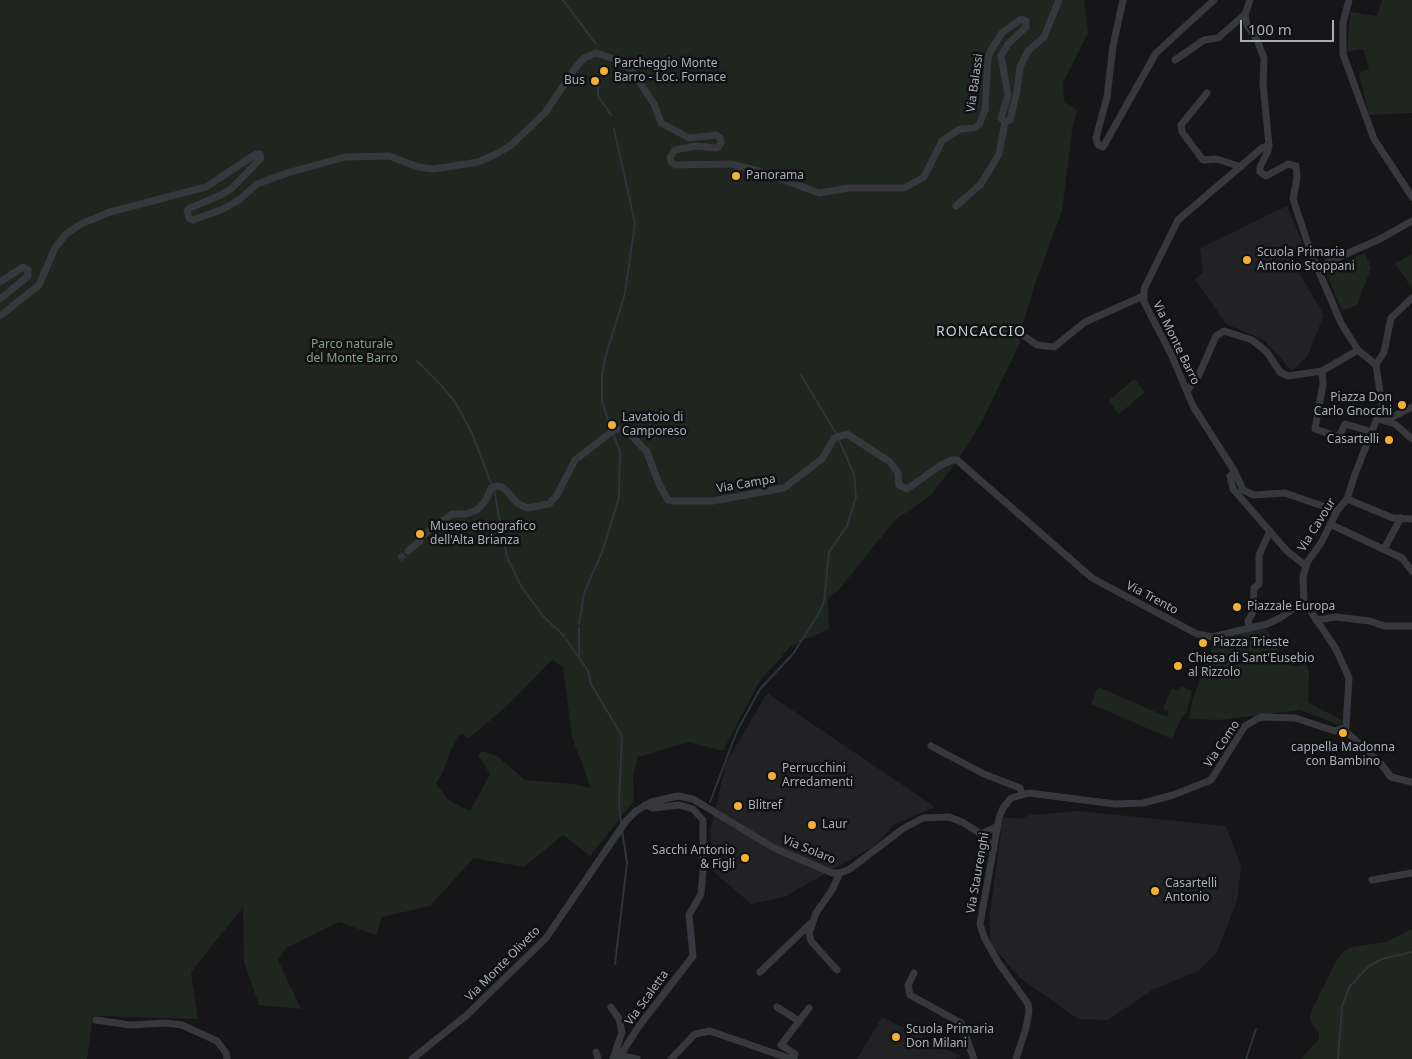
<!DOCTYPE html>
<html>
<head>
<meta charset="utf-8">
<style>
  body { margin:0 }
  #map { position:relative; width:1412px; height:1059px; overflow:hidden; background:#161618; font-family:"Noto Sans",sans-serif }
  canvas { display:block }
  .scale { position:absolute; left:1240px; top:20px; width:94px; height:22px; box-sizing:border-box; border:2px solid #a8adb8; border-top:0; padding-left:6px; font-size:15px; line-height:18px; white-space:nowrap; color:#a8adb8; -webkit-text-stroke:4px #111113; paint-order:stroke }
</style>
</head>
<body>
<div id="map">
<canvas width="1412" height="1059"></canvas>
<div class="scale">100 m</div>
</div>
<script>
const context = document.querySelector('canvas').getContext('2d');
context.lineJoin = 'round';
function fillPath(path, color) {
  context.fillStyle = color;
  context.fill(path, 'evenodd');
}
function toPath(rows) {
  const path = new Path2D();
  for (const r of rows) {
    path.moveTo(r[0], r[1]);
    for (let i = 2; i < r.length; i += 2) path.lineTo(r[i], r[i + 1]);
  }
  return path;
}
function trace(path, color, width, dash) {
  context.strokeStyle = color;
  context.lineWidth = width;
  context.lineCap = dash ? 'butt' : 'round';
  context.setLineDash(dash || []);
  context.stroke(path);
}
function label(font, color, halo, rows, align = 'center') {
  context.font = font + ' "Noto Sans",sans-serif';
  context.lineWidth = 5;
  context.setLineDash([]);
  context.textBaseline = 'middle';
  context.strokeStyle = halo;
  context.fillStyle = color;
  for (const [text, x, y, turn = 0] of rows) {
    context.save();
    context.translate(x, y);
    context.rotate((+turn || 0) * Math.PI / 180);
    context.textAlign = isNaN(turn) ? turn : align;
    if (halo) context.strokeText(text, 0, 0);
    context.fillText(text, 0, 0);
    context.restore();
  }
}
const built = toPath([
  [1287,206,1304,246,1291,254,1295,266,1324,315,1307,357,1292,371,1264,340,1226,324,1195,279,1203,273,1200,248],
  [767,693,935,807,893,825,876,845,784,897,751,904,714,872,710,831,726,763],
  [1079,811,1226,826,1241,866,1237,901,1217,952,1198,971,1152,990,1108,1020,1078,1019,1020,978,990,943,990,912,1003,817,1020,819,1030,815],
  [882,1017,961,1056,955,1059,857,1059]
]);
const green = toPath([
  [0,0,1084,0,1088,33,1063,83,1064,102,1077,110,1072,131,1062,211,1036,281,1020,333,1020,343,981,423,956,463,930,496,895,520,837,592,828,598,829,629,791,646,759,682,723,751,689,742,638,757,633,776,634,801,590,856,563,835,524,867,474,858,430,906,382,917,376,935,339,922,286,948,278,960,301,1009,259,1005,244,962,243,907,191,972,198,1019,93,1016,87,1059,0,1059],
  [552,660,563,667,572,737,591,788,574,784,525,780,497,756,482,751,478,755,490,774,470,811,448,800,436,783,443,772,450,752,459,736,462,734,469,738,507,706],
  [1382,0,1412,0,1412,113,1369,115,1359,73,1369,69,1363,49,1347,52,1350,12,1377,16],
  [1365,253,1371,268,1357,305,1342,311,1325,270],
  [1412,254,1412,288,1395,264],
  [1134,379,1145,392,1119,414,1108,401],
  [1264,627,1275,642,1283,663,1297,667,1306,663,1309,673,1308,702,1343,721,1339,725,1300,710,1218,720,1189,719,1193,698,1207,661,1211,660,1212,639,1242,635,1244,633],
  [1181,686,1192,691,1187,712,1181,719,1172,739,1091,704,1098,687,1167,717,1169,711,1163,709,1172,688,1178,691],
  [1412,929,1412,1059,1301,1059,1319,1039,1319,1034,1310,1019,1311,1012,1337,959,1344,951,1352,947,1386,942]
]);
const stream = toPath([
  [563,0,596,44],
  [598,84,598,96,611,115],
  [417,361,440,384,455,402,472,433,492,486],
  [801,375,837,435],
  [611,429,602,401,602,376,605,358,625,293,635,223,614,129],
  [494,490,507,557,521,586,543,616,564,636],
  [579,624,584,593,603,550,619,497,620,451,613,434],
  [579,628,579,656],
  [566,639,588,671,591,684,622,736,619,802,621,823],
  [710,802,737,731,760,689,793,654,819,613,824,602,829,552,847,526,856,497,854,474,839,440],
  [615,964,627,863,622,830],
  [1246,1059,1256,1029],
  [1338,1059,1342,1007,1349,987,1369,966,1382,959,1412,952]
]);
const minorTunnel = toPath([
  [399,559,408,551]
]);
const minor = toPath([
  [1123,0,1113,46,1107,97,1096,138,1098,145,1103,147,1156,53,1214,0],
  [1250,0,1245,14,1247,25,1257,40,1264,58,1263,84,1269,145,1268,151,1260,167,1260,172,1266,176,1288,164,1296,166,1297,178,1293,199,1311,253,1341,323,1358,350,1376,365],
  [1349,0,1343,23,1343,54,1374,139,1412,197],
  [1175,60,1204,40,1218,38,1245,14],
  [1207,93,1181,125,1182,132,1203,160,1217,159,1241,167],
  [1269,145,1262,148,1178,220,1144,289,1144,302,1172,356,1193,406,1235,472,1243,490,1254,495,1285,493,1337,511],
  [956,206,981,184,999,154,1005,122],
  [1317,267,1380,239,1412,221],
  [0,282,23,267,28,270,28,276,0,299],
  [0,316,39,285,55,248,66,234,81,224,110,212,206,187,256,154,260,154,261,158,232,188,221,195,190,208,187,211,189,218,193,220,223,209,239,200,257,184,287,173,345,157,389,156,418,167,434,169,478,162,496,154,510,146,545,113,576,67,584,58,596,53,620,61,632,71,654,104,661,123,689,138,716,135,720,138,721,143,717,148,695,146,675,150,670,157,671,162,675,165,731,164,759,171,819,193,849,188,904,188,924,177,942,141,960,129,974,128,979,125,985,110,988,58,991,50,1002,33,1021,19,1026,21,1026,27,1008,44,1001,56,1008,95,1001,118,1005,122,1010,120,1017,91,1020,67,1028,51,1044,37,1059,0],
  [1006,330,1020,333,1037,345,1054,347,1085,322,1143,296],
  [1376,365,1384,352,1391,318,1412,298],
  [1322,371,1323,384,1315,429,1339,437,1345,424,1366,430],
  [1187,391,1198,377,1216,336,1224,331,1252,340,1267,352,1280,372,1288,376,1322,371,1358,350],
  [1378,419,1395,424,1412,439],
  [1385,421,1412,407],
  [1235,472,1230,476,1233,489,1287,551,1306,566],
  [1347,499,1393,518,1412,519],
  [1330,524,1402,558,1412,571],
  [425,534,452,514,466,514,477,510,486,500,491,488,496,486,504,488,517,503,527,508,549,504,557,495,575,460,614,430,622,429,631,435,647,452,659,484,668,500,673,501,713,501,784,488,823,458,834,438,847,434,890,462,898,473,899,485,907,489,941,465,952,460,957,460,1092,578,1197,634,1212,637,1267,624,1280,618,1304,601],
  [1384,549,1401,518],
  [408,551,420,541],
  [1316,620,1336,617,1370,621,1384,626,1412,626],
  [1249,629,1248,621,1253,612,1254,588,1259,584,1259,555,1270,531],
  [1343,729,1378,760,1391,777,1412,782],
  [931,746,984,774,1020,788,1022,793],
  [994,849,981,834,998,826],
  [1372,880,1412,873],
  [837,970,811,941,809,933,816,913,832,890,840,873],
  [760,972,810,924],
  [914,973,908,985,910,995,961,1023,974,1059],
  [611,1007,619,1019,622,1032,613,1059],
  [777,1007,799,1021],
  [96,1020,130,1025,165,1023,182,1025,217,1041,226,1053,227,1059],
  [596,1052,598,1059],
  [622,1056,637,1059],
  [412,1059,468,1014,546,938,626,821,636,811,651,802,678,796,693,799,774,848,832,873,840,873,850,869,904,828,923,818,949,817,962,822,981,834],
  [618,1059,639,1026,693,956,689,915,701,894,703,870,703,820,693,809,679,805,653,808,645,805],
  [671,1059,695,1034,710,1031,791,1059],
  [794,1059,795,1054,781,1045,809,1008],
  [1016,1059,1026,1028,1029,1011,1028,1004,998,962,984,937,980,924,999,818,1003,808,1011,798,1029,793,1115,804,1143,803,1173,795,1211,780,1245,726,1257,719,1262,717,1295,718,1335,731,1346,727,1349,678,1336,649,1304,601,1303,576,1308,561,1321,543,1337,511,1347,499,1355,474,1382,406,1376,365]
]);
const markers = [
  [604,71,5,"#f2b134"],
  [595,81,5,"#f2b134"],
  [736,176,5,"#f2b134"],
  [1247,260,5,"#f2b134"],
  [1402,405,5,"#f2b134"],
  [612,425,5,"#f2b134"],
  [1389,440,5,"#f2b134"],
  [420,534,5,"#f2b134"],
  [1237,607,5,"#f2b134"],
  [1203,643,5,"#f2b134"],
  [1178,666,5,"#f2b134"],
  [1343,733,5,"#f2b134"],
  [772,776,5,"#f2b134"],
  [738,806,5,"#f2b134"],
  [812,825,5,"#f2b134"],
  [745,858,5,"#f2b134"],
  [1155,891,5,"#f2b134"],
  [896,1037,5,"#f2b134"]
];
const poiNames = [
  ["Parcheggio Monte",614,64],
  ["Barro - Loc. Fornace",614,78],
  ["Bus",585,81,"right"],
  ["Panorama",746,176],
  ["Scuola Primaria",1257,253],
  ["Antonio Stoppani",1257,267],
  ["Piazza Don",1392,398,"right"],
  ["Carlo Gnocchi",1392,412,"right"],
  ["Lavatoio di",622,418],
  ["Camporeso",622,432],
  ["Casartelli",1379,440,"right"],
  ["Museo etnografico",430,527],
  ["dell'Alta Brianza",430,541],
  ["Piazzale Europa",1247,607],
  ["Piazza Trieste",1213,643],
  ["Chiesa di Sant'Eusebio",1188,659],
  ["al Rizzolo",1188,673],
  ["cappella Madonna",1343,748,"center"],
  ["con Bambino",1343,762,"center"],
  ["Perrucchini",782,769],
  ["Arredamenti",782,783],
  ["Blitref",748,806],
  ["Laur",822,825],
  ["Sacchi Antonio",735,851,"right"],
  ["& Figli",735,865,"right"],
  ["Casartelli",1165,884],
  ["Antonio",1165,898],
  ["Scuola Primaria",906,1030],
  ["Don Milani",906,1044]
];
const streetNames = [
  ["Via Balassi",975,83,-82],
  ["Via Monte Barro",1176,343,64],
  ["Via Campa",746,484,-10],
  ["Via Cavour",1317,525,-58],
  ["Via Trento",1152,598,28],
  ["Via Como",1222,744,-56],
  ["Via Solaro",809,850,22],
  ["Via Staurenghi",978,873,-80],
  ["Via Monte Oliveto",503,964,-45],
  ["Via Scaletta",647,998,-54]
];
const parkNames = [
  ["Parco naturale",352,345],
  ["del Monte Barro",352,359]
];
const neighbourhoodNames = [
  ["RONCACCIO",981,332]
];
fillPath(built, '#222225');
fillPath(green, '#1e261f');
trace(stream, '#2c353c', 2);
trace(minorTunnel, '#333438', 7, [7, 3.5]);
trace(minor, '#37383d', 7);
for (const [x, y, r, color] of markers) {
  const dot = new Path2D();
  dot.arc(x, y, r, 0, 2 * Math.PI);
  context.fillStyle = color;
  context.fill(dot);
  trace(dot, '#111113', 2);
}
label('12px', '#a8adb8', '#111113', poiNames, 'left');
label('12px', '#a8adb8', '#111113', streetNames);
label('12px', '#7fa381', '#111113', parkNames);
context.letterSpacing = '1px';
label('14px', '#c9ccd4', '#111113', neighbourhoodNames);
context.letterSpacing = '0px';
</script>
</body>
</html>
